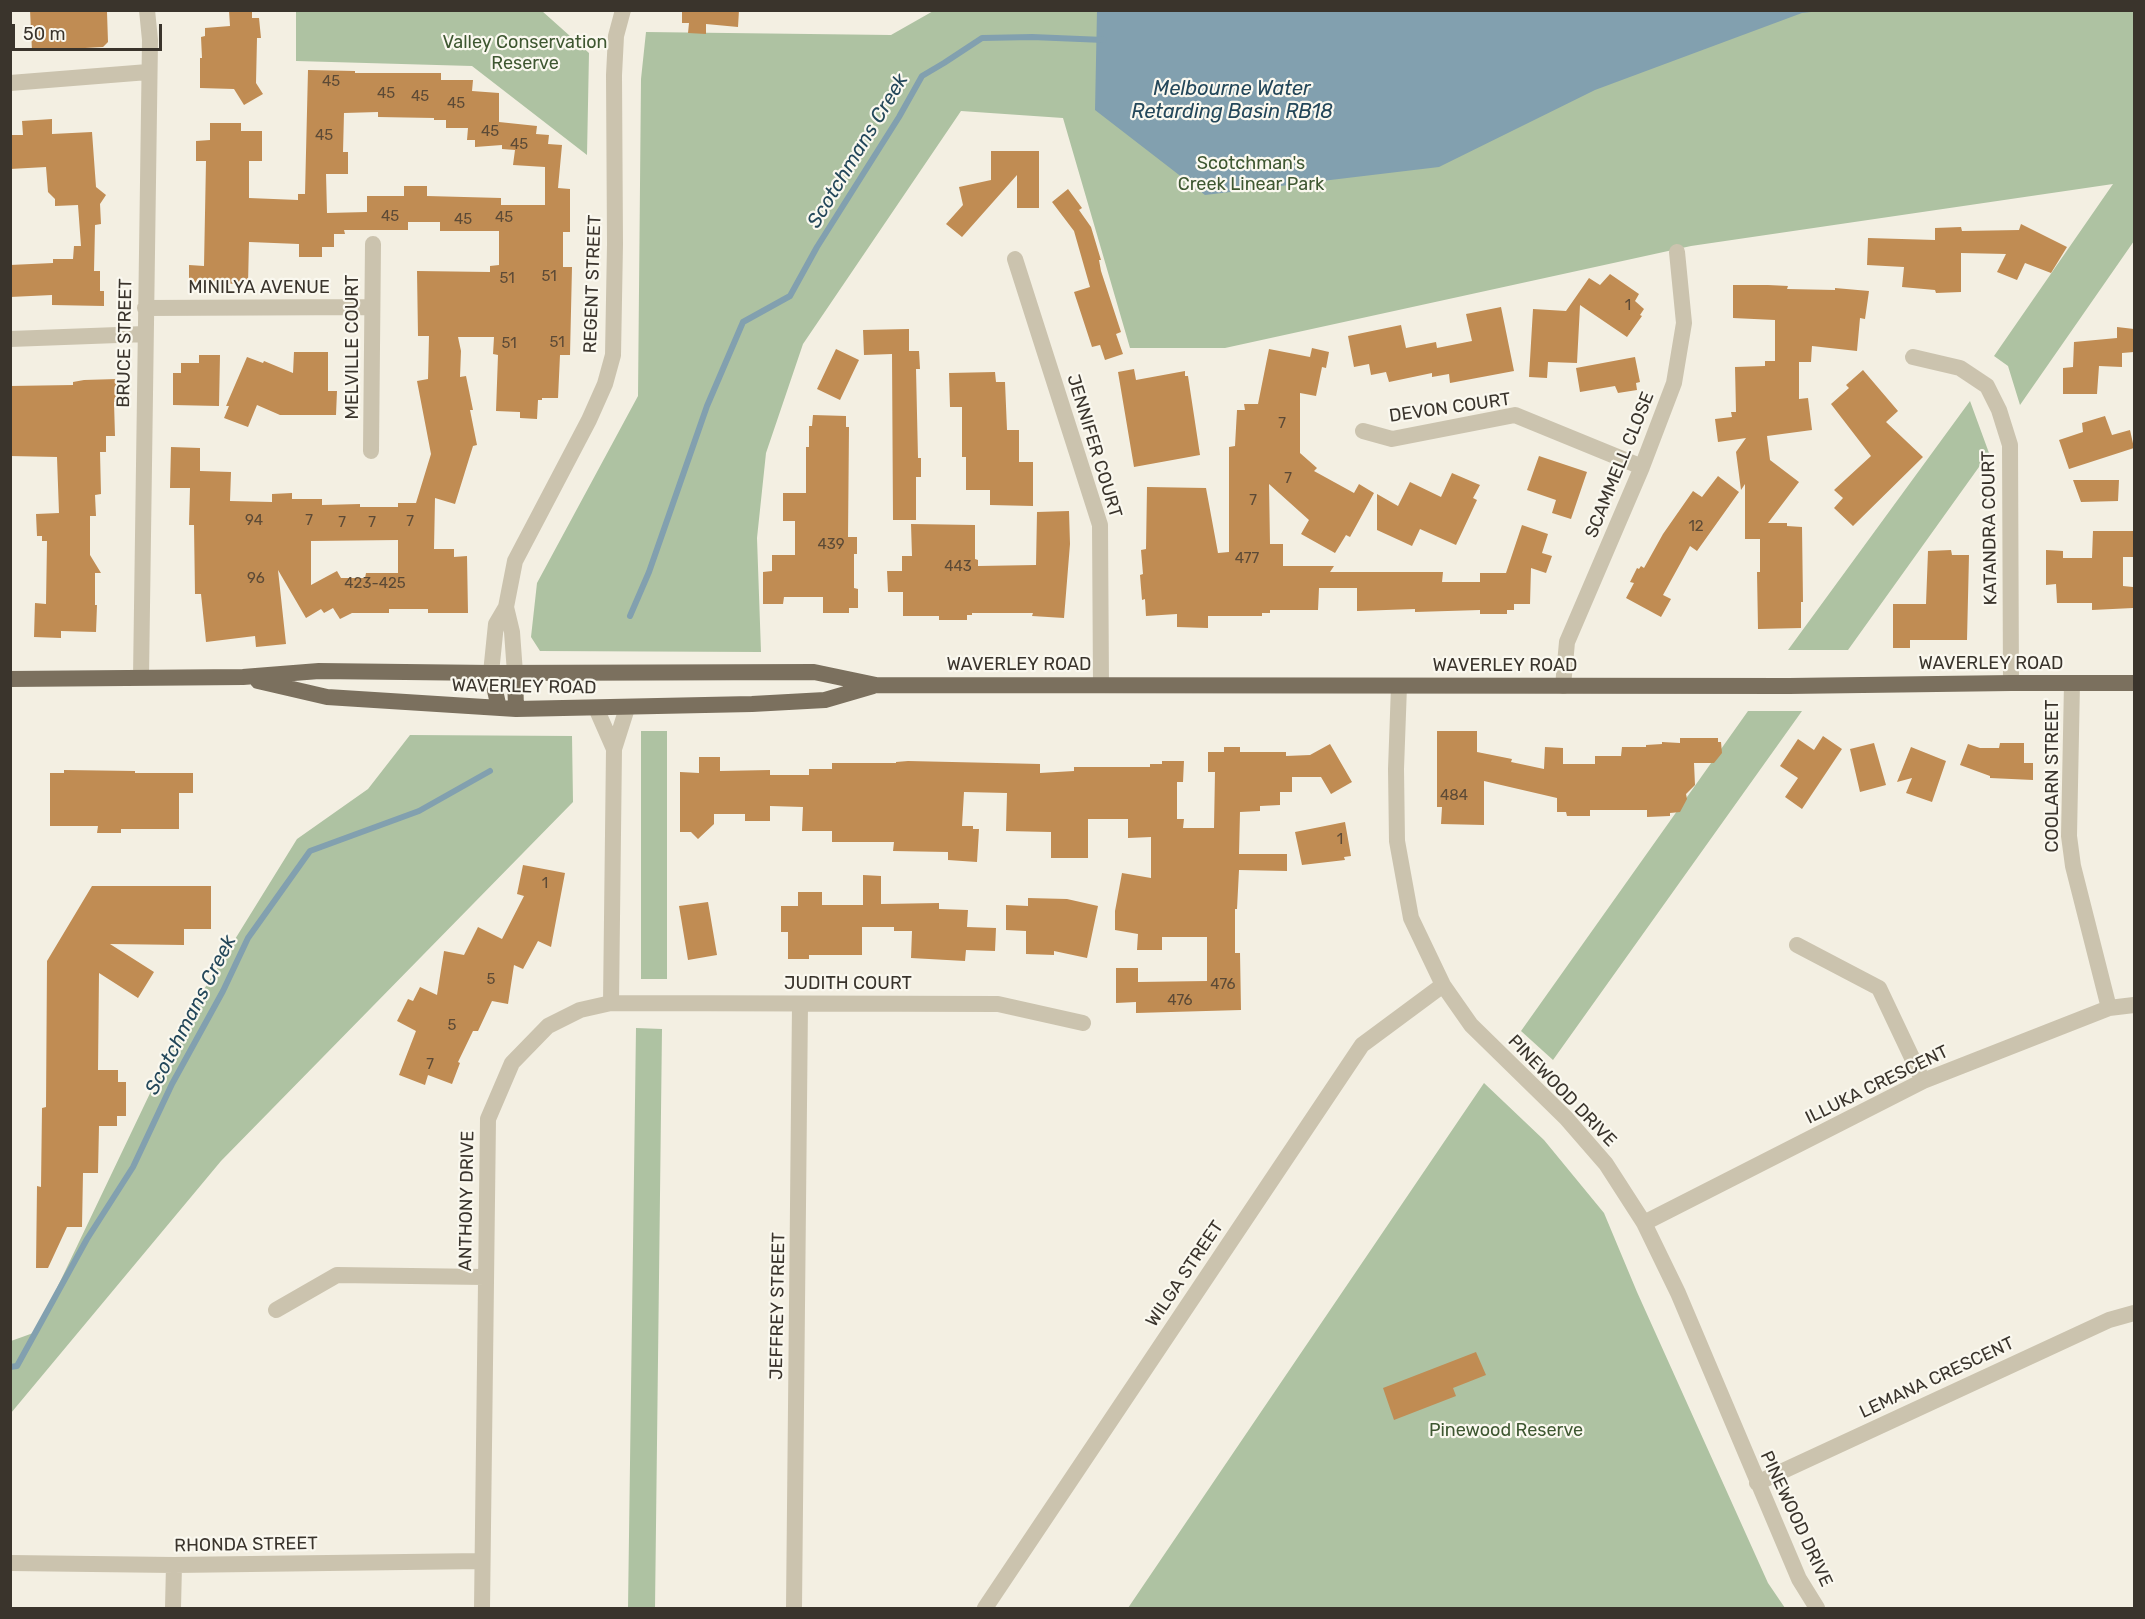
<!DOCTYPE html>
<html>
<head>
<meta charset="utf-8">
<style>
  body { margin:0 }
  #map { position:relative; width:2145px; height:1619px; overflow:hidden; background:#f3efe2; font-family:Rubik,sans-serif }
  canvas { display:block }
  .frame { position:absolute; inset:0; border:12px solid #3a342c; pointer-events:none }
  .scale { position:absolute; left:12px; top:24px; width:150px; height:27px; box-sizing:border-box; border:3px solid #3a342c; border-top:0; padding-left:8px; font-size:18px; line-height:21px; white-space:nowrap; color:#3a342c; -webkit-text-stroke:4px #faf8ef; paint-order:stroke }
</style>
</head>
<body>
<div id="map">
<canvas width="2145" height="1619"></canvas>
<div class="frame"></div>
<div class="scale">50 m</div>
</div>
<script>
const context = document.querySelector('canvas').getContext('2d');
context.lineJoin = 'round';
function fillPath(path, color) {
  context.fillStyle = color;
  context.fill(path, 'evenodd');
}
function toPath(rows) {
  const path = new Path2D();
  for (const r of rows) {
    path.moveTo(r[0], r[1]);
    for (let i = 2; i < r.length; i += 2) path.lineTo(r[i], r[i + 1]);
  }
  return path;
}
function trace(path, color, width, dash) {
  context.strokeStyle = color;
  context.lineWidth = width;
  context.lineCap = dash ? 'butt' : 'round';
  context.setLineDash(dash || []);
  context.stroke(path);
}
function label(font, color, halo, rows, align = 'center') {
  context.font = font + ' Rubik,sans-serif';
  context.lineWidth = 4.5;
  context.setLineDash([]);
  context.textBaseline = 'middle';
  context.strokeStyle = halo;
  context.fillStyle = color;
  for (const [text, x, y, turn = 0] of rows) {
    context.save();
    context.translate(x, y);
    context.rotate((+turn || 0) * Math.PI / 180);
    context.textAlign = isNaN(turn) ? turn : align;
    if (halo) context.strokeText(text, 0, 0);
    context.fillText(text, 0, 0);
    context.restore();
  }
}
const green = toPath([
  [935,10,2134,11,2134,241,2020,405,2008,366,1994,356,2113,184,1691,246,1225,348,1130,348,1063,118,961,111,803,344,766,453,757,538,761,652,540,651,531,637,537,583,638,396,641,79,646,32,891,35],
  [296,11,542,11,589,53,587,155,472,66,296,61],
  [1970,401,1989,453,1848,650,1788,650],
  [1748,711,1802,711,1553,1060,1521,1031],
  [641,731,667,731,667,979,641,979],
  [410,735,572,736,573,802,221,1161,11,1413,11,1341,36,1332,185,1020,297,839,368,789],
  [636,1028,662,1029,655,1608,628,1608],
  [1484,1083,1544,1140,1604,1213,1637,1292,1768,1583,1785,1608,1128,1608]
]);
const water = toPath([
  [1097,11,1097,10,1820,11,1802,13,1595,90,1439,167,1205,195,1095,110]
]);
const stream = toPath([
  [630,616,649,572,707,406,743,322,790,296,817,247,899,117,922,76,944,63,982,38,1032,37,1104,40],
  [10,1367,17,1366,87,1239,133,1167,172,1084,223,991,248,938,310,851,419,811,490,771]
]);
const building = toPath([
  [30,10,107,12,108,42,103,47,32,51],
  [229,10,252,10,252,18,259,18,261,38,257,38,256,83,263,94,244,105,234,89,200,88,200,58,202,58,201,37,205,36,205,28,230,26],
  [682,10,739,10,738,27,706,24,706,34,688,33,689,23,682,23],
  [308,70,355,71,355,73,441,73,441,80,473,80,472,91,499,93,499,122,537,126,536,134,549,135,548,144,562,145,558,188,570,189,570,232,563,232,563,267,572,267,570,355,560,355,558,398,542,398,542,400,538,400,537,419,520,418,520,412,496,411,498,355,493,354,494,337,458,337,461,351,460,377,466,376,473,410,470,410,477,445,473,446,455,504,435,498,434,549,454,549,454,557,467,556,468,613,428,613,428,609,389,609,389,613,352,613,340,619,333,608,324,613,321,609,306,618,278,570,286,644,256,647,255,636,206,642,201,594,195,594,194,525,189,525,190,488,170,488,171,447,200,448,200,471,231,472,230,501,272,502,272,494,292,493,292,499,322,499,322,505,360,504,360,507,398,507,398,503,416,503,431,454,417,381,428,379,429,336,418,336,417,271,490,272,490,266,499,265,499,231,440,231,440,222,408,222,408,230,344,230,345,234,334,234,334,247,322,247,322,257,299,257,299,244,249,242,248,284,189,283,189,265,204,266,206,161,196,161,196,141,210,140,210,123,241,123,241,131,262,131,262,161,249,161,249,198,298,200,298,194,305,194],
  [378,112,378,117,434,118,434,120,446,120,446,128,468,128,467,140,475,140,475,147,502,145,502,149,515,150,513,165,545,167,545,205,501,205,501,198,427,196,427,186,404,186,404,196,367,196,367,212,327,213,326,174,348,174,348,152,343,152,344,113],
  [398,540,398,573,366,573,365,578,341,578,337,571,311,585,311,541],
  [52,119,52,134,92,132,96,187,106,195,100,204,101,224,95,225,94,271,100,271,100,291,104,291,104,306,52,305,52,295,10,297,10,265,53,263,53,259,73,259,74,246,81,246,78,205,55,206,55,199,48,192,46,167,10,169,10,135,23,135,22,121],
  [991,151,1039,151,1039,208,1017,208,1017,175,962,237,946,224,963,205,959,187,991,180],
  [1068,189,1082,208,1079,210,1091,227,1101,260,1099,260,1101,271,1121,332,1116,334,1123,354,1105,360,1100,345,1092,347,1074,292,1090,287,1074,231,1052,202],
  [2021,224,2067,247,2051,273,2025,263,2017,280,1997,272,2006,254,1961,253,1961,292,1936,293,1935,290,1902,287,1904,267,1867,265,1868,238,1935,240,1935,228,1961,227,1962,231,2019,230],
  [1610,274,1639,294,1635,301,1644,309,1640,315,1642,316,1627,337,1580,305,1577,363,1548,362,1547,378,1529,377,1533,309,1566,311,1589,278,1600,285],
  [1733,285,1768,285,1788,286,1787,289,1835,290,1835,288,1869,291,1865,319,1860,318,1857,351,1812,346,1811,362,1799,362,1799,399,1808,398,1812,430,1767,436,1770,460,1799,482,1768,523,1787,523,1787,526,1802,527,1803,602,1801,602,1801,628,1758,629,1757,572,1760,572,1760,539,1745,539,1745,484,1741,490,1736,452,1746,438,1718,442,1715,419,1732,417,1731,412,1736,412,1735,367,1765,366,1765,361,1775,361,1775,320,1733,318],
  [1501,307,1514,371,1450,383,1449,374,1432,377,1432,373,1389,382,1386,372,1371,375,1369,364,1354,367,1348,336,1401,325,1406,348,1436,342,1437,348,1472,341,1466,314],
  [2117,327,2134,329,2134,352,2122,353,2122,367,2099,366,2097,394,2063,394,2063,368,2073,367,2074,342,2117,338],
  [909,329,909,351,919,351,920,369,916,369,918,458,921,458,921,477,916,477,916,520,893,520,892,354,864,355,863,330],
  [1312,348,1329,352,1326,368,1322,367,1316,396,1300,393,1300,453,1317,468,1314,471,1354,493,1359,484,1374,493,1350,537,1346,535,1335,553,1301,534,1309,520,1269,484,1270,544,1283,544,1283,566,1334,566,1330,572,1443,572,1442,582,1480,582,1480,573,1506,573,1522,525,1548,534,1542,553,1552,556,1546,573,1531,568,1530,604,1514,604,1514,610,1507,610,1507,614,1480,614,1480,610,1415,612,1415,609,1357,611,1357,588,1319,588,1318,610,1270,610,1270,613,1262,613,1262,616,1208,616,1208,628,1177,627,1177,614,1146,616,1145,599,1142,600,1140,575,1143,574,1141,550,1146,549,1147,487,1206,488,1218,553,1229,552,1229,447,1235,446,1237,410,1245,410,1244,404,1258,404,1269,349,1310,357],
  [836,349,859,360,840,400,817,389],
  [294,352,328,352,328,391,337,391,336,415,280,415,257,405,248,427,224,418,229,406,226,406,247,357,263,363,264,361,293,373],
  [199,355,220,355,219,406,173,405,173,373,181,373,181,363,199,363],
  [1635,357,1640,382,1636,383,1637,390,1618,393,1615,386,1580,392,1576,368],
  [1134,369,1136,380,1185,371,1185,376,1188,376,1200,455,1134,467,1118,372],
  [1863,370,1898,411,1886,422,1923,457,1853,526,1834,508,1843,498,1834,490,1871,456,1831,404,1849,388,1846,385],
  [995,372,996,382,1005,382,1007,430,1019,430,1019,462,1033,462,1033,506,990,505,990,490,966,490,966,457,962,457,962,407,950,407,949,373],
  [117,379,118,402,114,402,115,436,106,436,106,452,100,452,101,494,95,495,96,516,90,516,90,555,101,573,95,573,95,605,97,605,96,632,61,631,61,638,34,637,35,603,46,604,47,541,42,541,42,536,37,536,36,514,59,513,57,457,10,456,10,386,73,385,73,382,84,380],
  [813,415,846,416,846,427,849,427,848,537,857,537,857,554,854,554,854,588,858,589,858,608,849,608,849,613,823,613,823,597,784,597,783,604,763,604,763,572,772,571,772,555,795,555,795,521,783,521,783,493,806,493,806,447,809,447,809,426,812,426],
  [2105,416,2112,435,2130,430,2134,448,2069,469,2059,440,2083,432,2082,423],
  [1539,456,1587,472,1571,519,1552,513,1556,500,1527,490],
  [1452,473,1480,485,1473,498,1477,500,1456,545,1420,529,1412,546,1377,530,1377,494,1398,506,1410,482,1441,497],
  [1718,476,1739,492,1697,551,1690,546,1663,595,1671,599,1661,617,1626,598,1634,583,1630,582,1637,568,1639,569,1641,566,1644,568,1663,534,1693,491,1702,497],
  [2073,480,2119,480,2118,501,2081,502],
  [1069,511,1070,544,1064,618,1032,616,1033,613,972,613,972,615,967,615,967,620,939,620,939,616,903,616,903,592,888,592,887,571,902,571,902,556,912,556,911,524,975,525,975,559,978,560,978,566,1036,565,1037,512],
  [2093,531,2134,531,2134,557,2123,557,2123,586,2133,587,2133,608,2092,610,2092,603,2057,603,2056,584,2046,585,2046,550,2063,551,2063,558,2092,558],
  [1951,550,1952,555,1969,555,1967,640,1910,640,1910,648,1893,648,1893,604,1926,604,1928,551],
  [1437,731,1477,731,1477,752,1512,759,1511,762,1544,769,1545,747,1563,748,1563,764,1595,764,1595,756,1621,756,1622,747,1646,747,1646,745,1662,744,1662,742,1680,743,1680,738,1718,738,1718,742,1721,742,1722,753,1714,763,1694,763,1695,785,1686,794,1687,799,1680,812,1670,813,1670,816,1647,817,1647,810,1590,810,1590,816,1567,816,1566,812,1557,812,1557,798,1484,781,1484,825,1441,824,1442,807,1437,807],
  [1823,736,1842,749,1802,809,1785,797,1798,778,1780,766,1798,739,1814,750],
  [1874,743,1886,785,1860,792,1850,749],
  [2000,743,2024,743,2024,763,2033,763,2033,780,1990,778,1990,776,1960,765,1968,744,1980,748,1999,748],
  [1330,744,1352,782,1331,794,1321,777,1292,777,1292,792,1280,792,1280,805,1260,806,1260,811,1240,812,1239,854,1287,854,1287,871,1239,870,1237,909,1235,909,1235,953,1240,953,1241,1010,1136,1013,1136,1002,1116,1003,1116,968,1138,968,1138,982,1207,981,1207,937,1162,937,1162,950,1137,950,1138,934,1115,930,1115,911,1122,873,1151,878,1151,837,1128,838,1128,819,1088,819,1088,858,1051,858,1051,832,1006,831,1007,793,964,792,962,826,973,826,973,829,979,829,977,862,948,860,948,852,893,851,894,842,832,842,832,831,802,831,803,807,770,806,770,821,745,821,745,814,714,814,714,824,698,839,691,832,680,832,680,772,699,773,699,757,720,757,720,771,770,770,770,775,809,775,809,769,832,769,832,763,896,763,896,762,908,761,1040,764,1040,773,1074,771,1074,767,1150,767,1150,764,1162,764,1162,761,1184,761,1183,782,1177,782,1177,819,1184,819,1183,828,1214,828,1215,772,1208,772,1208,752,1224,752,1224,747,1240,747,1240,752,1286,752,1286,756,1310,755],
  [1911,747,1946,761,1932,802,1906,793,1912,778,1897,782],
  [64,770,135,771,135,773,193,773,193,793,179,793,179,829,121,829,121,833,97,833,98,826,50,826,50,773,64,773],
  [1345,822,1351,856,1344,857,1345,860,1302,865,1295,832],
  [523,865,565,873,551,947,538,941,523,969,514,965,508,1004,492,1001,478,1031,473,1031,458,1062,460,1063,452,1084,428,1075,425,1085,399,1075,416,1031,397,1021,408,999,413,1001,420,987,437,995,444,951,464,955,478,927,502,939,524,896,517,894],
  [863,875,881,876,881,904,939,903,939,909,968,910,967,927,996,928,995,951,966,950,965,961,911,958,912,931,894,931,894,927,862,927,862,955,809,955,809,959,788,959,788,932,781,932,781,906,798,906,798,892,822,892,822,905,863,905],
  [92,886,211,886,211,929,184,929,184,945,110,944,154,972,138,998,99,973,98,1070,118,1070,118,1082,126,1082,126,1116,117,1116,117,1126,99,1126,98,1173,83,1173,82,1227,67,1227,48,1268,36,1268,37,1186,41,1187,42,1108,46,1107,47,961],
  [1028,898,1067,899,1098,906,1087,958,1054,951,1054,955,1026,954,1026,931,1006,930,1006,905,1028,906],
  [708,902,717,955,688,960,679,906],
  [1476,1352,1486,1375,1453,1388,1456,1396,1394,1420,1383,1388]
]);
const minor = toPath([
  [10,83,148,72],
  [1015,259,1100,525,1101,685],
  [145,308,372,307],
  [10,339,145,334],
  [1913,357,1960,368,1987,386,1999,410,2010,445,2011,683],
  [1363,431,1392,439,1515,415,1642,467],
  [371,451,373,244],
  [506,607,512,632,515,673],
  [491,673,496,624,506,607,515,561,589,420,605,384,613,355,615,244,614,75,616,36,623,10],
  [141,677,150,40,147,10],
  [2072,683,2069,836,2073,866,2109,1008],
  [1399,686,1396,769,1397,841,1411,918,1443,985,1471,1025,1566,1118,1606,1164,1644,1223,1678,1293,1799,1579,1817,1608],
  [1563,686,1567,642,1642,467,1674,383,1684,323,1677,252],
  [596,708,614,749],
  [1797,945,1879,988,1923,1081],
  [611,1003,998,1004,1083,1023],
  [1644,1223,1923,1081,2109,1008,2134,1005],
  [276,1310,337,1275,485,1277],
  [1757,1483,2109,1320,2134,1313],
  [10,1563,174,1565,482,1561],
  [173,1608,174,1565],
  [482,1608,488,1119,512,1063,548,1026,580,1010,611,1003,614,749,627,708],
  [794,1608,800,1004],
  [985,1608,1362,1045,1443,985]
]);
const primary = toPath([
  [491,673,499,708],
  [515,673,516,709],
  [10,679,243,677,319,671,491,673,814,672,876,685,1789,686,2011,683,2134,683],
  [258,681,327,697,516,709,752,704,825,700,873,686]
]);
const numberNames = [
  ["45",331,82],
  ["45",386,94],
  ["45",420,97],
  ["45",456,104],
  ["45",490,132],
  ["45",324,136],
  ["45",519,145],
  ["45",390,217],
  ["45",504,218],
  ["45",463,220],
  ["51",549,277],
  ["51",507,279],
  ["1",1628,306],
  ["51",557,343],
  ["51",509,344],
  ["7",1282,424],
  ["7",1288,479],
  ["7",1253,501],
  ["94",254,521],
  ["7",309,521],
  ["7",410,522],
  ["7",342,523],
  ["7",372,523],
  ["12",1696,527],
  ["439",831,545],
  ["477",1247,559],
  ["443",958,567],
  ["96",256,579],
  ["423-425",375,584],
  ["484",1454,796],
  ["1",1340,840],
  ["1",545,884],
  ["5",491,980],
  ["476",1223,985],
  ["476",1180,1001],
  ["5",452,1026],
  ["7",430,1065]
];
const parkNames = [
  ["Valley Conservation",525,43],
  ["Reserve",525,64],
  ["Scotchman's",1251,164],
  ["Creek Linear Park",1251,185],
  ["Pinewood Reserve",1506,1431]
];
const streetNames = [
  ["REGENT STREET",593,284,-88],
  ["MINILYA AVENUE",259,288],
  ["BRUCE STREET",125,343,-89],
  ["MELVILLE COURT",353,347,-90],
  ["DEVON COURT",1450,408,-8],
  ["JENNIFER COURT",1094,446,73],
  ["SCAMMELL CLOSE",1620,465,-68],
  ["KATANDRA COURT",1990,528,-91],
  ["WAVERLEY ROAD",1991,664],
  ["WAVERLEY ROAD",1019,665],
  ["WAVERLEY ROAD",1505,666],
  ["WAVERLEY ROAD",524,687,1],
  ["COOLARN STREET",2053,776,-90],
  ["JUDITH COURT",848,984],
  ["ILLUKA CRESCENT",1877,1085,-26],
  ["PINEWOOD DRIVE",1562,1091,46],
  ["ANTHONY DRIVE",467,1201,-89],
  ["WILGA STREET",1185,1274,-56],
  ["JEFFREY STREET",778,1306,-89],
  ["LEMANA CRESCENT",1937,1378,-25],
  ["PINEWOOD DRIVE",1796,1519,65],
  ["RHONDA STREET",246,1545,-1]
];
const waterNames = [
  ["Melbourne Water",1232,89],
  ["Retarding Basin RB18",1232,112],
  ["Scotchmans Creek",858,151,-59],
  ["Scotchmans Creek",191,1015,-63]
];
fillPath(green, '#aec2a2');
fillPath(water, '#82a0af');
trace(stream, '#82a0af', 6);
fillPath(building, '#c08c53');
trace(minor, '#cbc3ae', 16);
trace(primary, '#7b705e', 16);
label('15px', '#5c4a36', null, numberNames);
label('18px', '#3e5731', '#faf8ef', parkNames);
label('18px', '#3a342c', '#faf8ef', streetNames);
label('italic 20px', '#23475a', '#faf8ef', waterNames);
</script>
</body>
</html>
